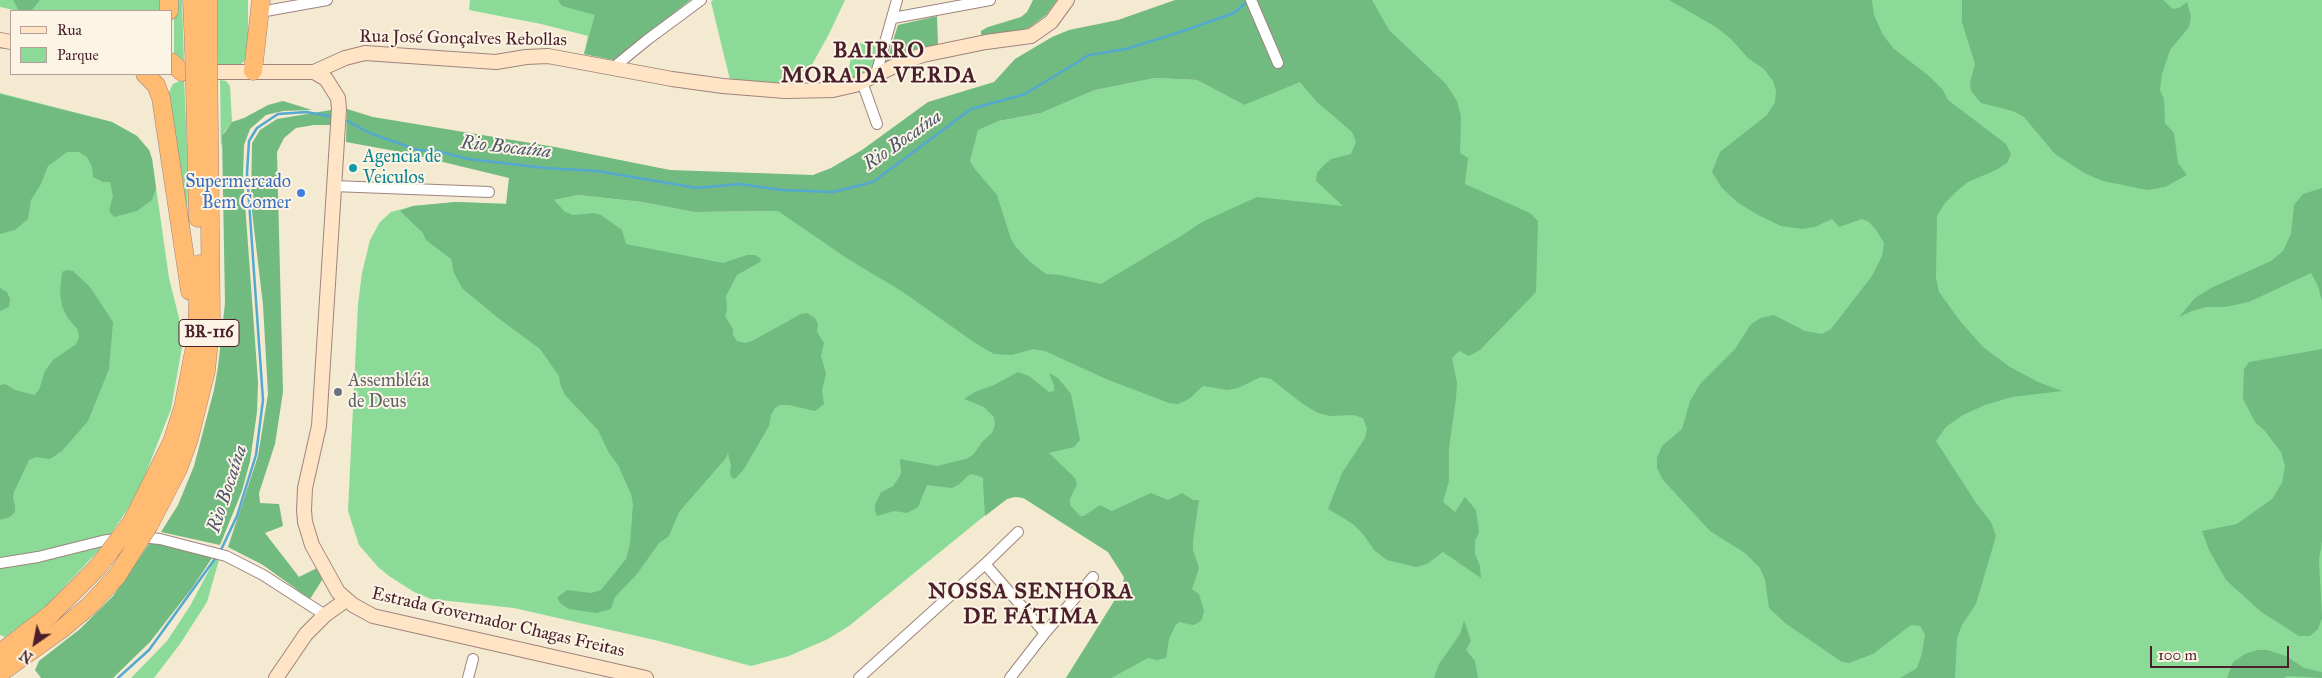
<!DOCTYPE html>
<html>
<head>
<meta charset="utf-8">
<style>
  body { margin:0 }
  #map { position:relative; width:2322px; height:678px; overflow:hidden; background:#f4ead1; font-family:"IM FELL Great Primer",serif }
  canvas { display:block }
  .legend { position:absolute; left:10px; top:10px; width:162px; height:65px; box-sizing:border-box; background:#fcf5e5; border:1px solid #b59f9b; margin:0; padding:6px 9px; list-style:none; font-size:15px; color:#4a1f2b }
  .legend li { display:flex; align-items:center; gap:10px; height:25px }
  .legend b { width:25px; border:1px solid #b59f9b }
  .north { position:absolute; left:10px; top:618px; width:50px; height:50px; -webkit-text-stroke:4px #fcf5e5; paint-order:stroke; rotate:213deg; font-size:14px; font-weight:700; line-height:20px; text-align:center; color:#4a1f2b }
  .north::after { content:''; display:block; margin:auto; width:18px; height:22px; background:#4a1f2b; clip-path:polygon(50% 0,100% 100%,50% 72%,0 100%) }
  .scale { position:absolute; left:2150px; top:646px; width:139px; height:22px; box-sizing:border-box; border:2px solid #4a1f2b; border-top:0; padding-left:6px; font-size:15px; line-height:18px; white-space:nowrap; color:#4a1f2b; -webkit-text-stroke:4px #fcf5e5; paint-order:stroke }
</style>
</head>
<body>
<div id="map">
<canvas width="2322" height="678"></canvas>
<ul class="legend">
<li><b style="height:6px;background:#ffe4c6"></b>Rua</li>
<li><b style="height:14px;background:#8cda98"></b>Parque</li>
</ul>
<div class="north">N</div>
<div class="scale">100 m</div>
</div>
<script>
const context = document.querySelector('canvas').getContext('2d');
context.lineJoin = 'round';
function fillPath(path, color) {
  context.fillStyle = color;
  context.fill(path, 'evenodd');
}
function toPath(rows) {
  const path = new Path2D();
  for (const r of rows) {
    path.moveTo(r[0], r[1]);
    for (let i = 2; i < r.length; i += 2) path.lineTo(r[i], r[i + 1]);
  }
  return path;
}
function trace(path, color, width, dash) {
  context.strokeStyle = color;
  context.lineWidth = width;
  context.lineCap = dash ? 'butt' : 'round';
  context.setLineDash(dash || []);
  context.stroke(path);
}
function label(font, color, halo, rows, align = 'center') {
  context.font = font + ' "IM FELL Great Primer",serif';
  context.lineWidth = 4;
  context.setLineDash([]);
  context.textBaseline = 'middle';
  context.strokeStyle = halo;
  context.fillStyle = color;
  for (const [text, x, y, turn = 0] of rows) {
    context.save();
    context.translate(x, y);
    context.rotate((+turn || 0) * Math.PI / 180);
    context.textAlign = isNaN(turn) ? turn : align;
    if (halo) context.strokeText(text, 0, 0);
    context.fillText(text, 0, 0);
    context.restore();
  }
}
const green = toPath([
  [0,0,160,0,161,11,19,11,0,7],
  [174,0,182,0,184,62,179,62,174,56],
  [215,0,248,0,248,51,246,59,241,64,218,66],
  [470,0,690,0,614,60,584,54,588,36,541,24,469,10],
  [713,0,845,0,829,34,804,79,799,82,784,83,730,80,711,2],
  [1370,0,2322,0,2322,678,1066,678,1123,587,1124,577,1108,552,1025,499,1016,497,1007,499,988,513,849,626,828,639,789,656,751,666,659,641,514,608,431,599,414,592,389,576,378,567,359,545,348,511,358,304,362,273,370,240,380,222,391,212,413,206,456,202,516,204,544,202,578,195,642,202,694,212,778,211,999,121,1041,113,1095,90,1155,78,1197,80,1244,105],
  [854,42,879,47,872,70,855,79,847,78],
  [184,79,188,170,187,232,167,96,173,84],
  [220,80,226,81,230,86,232,122,224,132,221,148],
  [0,93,112,122,137,136,149,150,152,159,169,278,179,318,182,347,171,409,144,478,129,507,109,537,0,560],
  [105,544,44,608,5,637,0,635,0,566],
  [215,559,219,560,207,602,180,644,154,678,131,678,167,641,190,606]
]);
const forest = toPath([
  [13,0,40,0,31,11,19,11],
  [558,0,690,0,614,60,584,54,595,15,562,6],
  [1033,0,1057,0,1046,15,1030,27,1016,33,986,38,981,34,981,31,988,27,1021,17,1027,12],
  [1175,0,1372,0,1389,30,1446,84,1457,101,1461,117,1460,153,1468,158,1465,184,1530,213,1538,221,1536,292,1480,350,1469,356,1459,351,1452,358,1457,383,1456,399,1449,448,1449,481,1443,502,1455,512,1465,497,1476,510,1479,532,1475,541,1475,554,1480,566,1481,578,1443,552,1427,564,1416,567,1387,560,1374,550,1363,534,1353,524,1328,509,1342,473,1365,438,1367,429,1363,418,1353,415,1330,416,1318,413,1303,404,1271,379,1261,377,1238,388,1227,390,1203,386,1189,399,1178,404,1169,403,1106,379,1045,351,1033,349,1012,355,994,354,975,343,903,292,848,259,778,211,694,212,642,202,578,195,554,200,565,212,573,215,594,213,601,215,622,230,626,244,723,263,747,255,755,255,761,259,760,262,737,275,726,296,727,310,725,316,733,329,733,335,737,341,746,343,752,341,801,314,807,313,815,318,818,324,817,332,824,343,821,356,826,374,822,390,824,404,815,411,789,405,780,405,775,408,771,415,769,426,744,469,735,479,731,477,730,472,731,466,728,453,726,458,679,512,669,536,659,543,637,574,615,597,611,609,596,613,569,609,561,604,557,598,567,590,591,593,601,590,626,559,630,544,633,504,631,494,618,465,609,453,598,430,565,395,561,387,559,376,540,349,498,318,462,288,454,273,451,259,426,240,423,233,400,211,413,206,456,202,506,204,509,178,406,153,346,142,347,109,373,117,555,147,670,170,813,175,831,168,862,150,928,102,994,82,1015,59,1052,37,1069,30,1118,20],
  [1155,78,1197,80,1244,105,1300,82,1317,102,1352,132,1356,142,1351,154,1331,159,1323,166,1317,173,1316,181,1343,206,1257,197,1202,222,1181,236,1101,284,1060,275,1046,274,1029,261,1015,246,1011,239,997,195,974,168,970,161,978,130,999,121,1041,113,1095,90],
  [1669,0,1872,0,1874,15,1883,35,1894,49,1929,76,1943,90,1948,100,2006,144,2011,154,2007,163,1996,170,1968,182,1958,190,1945,203,1937,216,1936,278,1939,292,1960,321,1983,347,2010,367,2038,382,2062,391,2012,397,1985,405,1963,415,1946,427,1936,441,1976,503,1991,522,1996,536,1976,604,1962,625,1957,638,1955,678,1900,678,1917,668,1922,653,1925,635,1920,626,1911,625,1873,654,1849,663,1842,662,1785,623,1769,608,1765,580,1760,568,1745,553,1710,531,1663,480,1657,468,1657,458,1662,446,1682,429,1690,401,1700,384,1735,349,1751,324,1761,318,1774,315,1805,331,1822,334,1831,329,1872,276,1882,256,1884,243,1876,230,1869,222,1862,219,1839,227,1832,219,1815,227,1802,229,1781,226,1758,215,1737,202,1722,188,1712,172,1720,152,1767,115,1775,102,1776,91,1773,81,1764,69,1748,58,1731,39,1716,27],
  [1962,0,2163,0,2173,9,2179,8,2187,2,2191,17,2189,27,2170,50,2162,74,2160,90,2164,99,2165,123,2174,133,2178,163,2187,175,2165,187,2147,190,2103,181,2086,174,2055,154,2024,117,2013,111,1981,103,1971,91,1970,82,1975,64,1962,22],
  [937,16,938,45,886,63,898,25],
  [0,94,112,122,137,136,149,150,152,159,156,188,152,200,137,211,114,217,109,211,113,196,110,182,103,182,93,177,92,167,87,157,79,152,67,152,48,166,41,184,31,200,28,219,15,230,0,234],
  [283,101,312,110,283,111,266,115,250,129,244,145,243,176,258,382,257,412,250,461,242,491,220,545,161,532,178,505,194,466,214,390,218,367,225,303,222,136,232,122,244,118,268,105],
  [331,110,331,125,314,125,296,128,284,138,277,152,283,392,275,444,259,493,260,503,279,504,283,526,265,533,299,577,317,568,324,577,310,599,263,565,228,547,258,456,268,394,263,305,251,203,252,143,260,130,277,119],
  [2322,188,2322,301,2318,286,2311,273,2249,302,2225,307,2206,307,2192,311,2179,317,2195,298,2211,288,2271,261,2283,251,2291,234,2294,205,2303,194],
  [66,270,73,271,90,287,113,322,109,369,88,421,62,451,50,459,36,457,29,460,14,492,13,498,15,506,15,512,10,517,0,520,0,385,5,384,15,390,34,395,39,390,45,371,53,360,76,344,79,338,78,330,67,317,62,306,60,292,62,272],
  [0,288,7,292,10,299,9,307,0,311],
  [2322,349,2322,541,2319,560,2322,618,2318,629,2310,636,2299,636,2260,611,2226,580,2209,550,2202,531,2237,524,2272,499,2282,483,2285,466,2281,452,2265,431,2255,422,2243,399,2244,369,2249,362],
  [1018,372,1029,376,1049,392,1054,391,1054,385,1049,373,1058,378,1071,394,1080,440,1074,447,1049,453,1075,478,1077,484,1070,499,1070,505,1080,516,1084,516,1100,505,1112,511,1151,493,1168,500,1182,493,1193,500,1199,500,1193,541,1193,550,1199,568,1192,589,1199,594,1204,611,1202,619,1198,623,1193,625,1179,622,1175,626,1169,639,1166,658,1157,660,1148,658,1111,678,1066,678,1123,587,1124,577,1108,552,1022,497,1013,497,1007,499,985,516,983,483,983,478,979,476,970,474,958,485,952,488,927,485,918,507,907,513,894,511,877,516,875,512,875,505,881,492,893,486,898,479,901,473,900,459,937,466,966,459,973,455,983,441,992,433,995,424,994,417,984,407,964,399,975,392,994,385],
  [151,541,212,558,192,588,150,642,113,678,41,678,35,670,39,661,80,629,113,596],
  [1464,620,1471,641,1466,650,1475,661,1478,678,1434,678,1439,664,1460,634],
  [2257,650,2267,650,2286,656,2304,668,2322,672,2322,678,2287,676,2284,678,2227,678,2233,662,2245,654]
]);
const stream = toPath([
  [343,119,372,134,418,150,437,151,468,159,545,168,597,171,697,188,739,184,782,190,833,192,873,182,971,109,1025,94,1089,55,1126,49,1177,33,1234,13,1248,1],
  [220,552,237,516,256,455,263,400,247,173,249,141,257,128,278,114,306,112,335,117],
  [118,678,149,650,217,556]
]);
const street = toPath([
  [1251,0,1278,63],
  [260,12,327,0],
  [893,18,990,0],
  [614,67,647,40,701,0],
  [876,74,897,0],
  [862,82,877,124],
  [333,186,489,192],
  [140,537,160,539,226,556,263,575,325,615],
  [0,563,38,557,102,541,120,538],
  [985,564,1045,633],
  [468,678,473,659],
  [859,678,985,564,1018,532],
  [1010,678,1045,633,1093,577]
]);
const secondary = toPath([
  [0,40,11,42],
  [199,72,314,72,326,79,338,98,339,109,319,426,305,488,304,510,305,522,312,545,338,592,353,605,373,616,646,678],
  [314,72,345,58,365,53,496,62,526,57,548,56,672,79,723,86,785,91,833,90,855,85,905,61,923,55,986,42,1031,36,1051,22,1067,0],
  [276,678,306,634,325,615,346,600]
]);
const highway = toPath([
  [169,0,169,11],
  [192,0,194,50],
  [208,0,208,49],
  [171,62,182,72],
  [253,71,261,0],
  [145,74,156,85,161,98,190,291],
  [196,129,198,218],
  [132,522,172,442,183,408,197,336,199,264],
  [149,525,178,469,189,439,206,371,211,318,209,130],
  [0,653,51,614,98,567],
  [0,673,63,628,89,606,117,576]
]);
const highwayBridge = toPath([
  [208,49,209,130],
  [194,50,196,129],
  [98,567,132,522],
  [117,576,149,525]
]);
const markers = [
  [353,168,5,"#0f9aa8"],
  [301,193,5,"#3f7fe0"],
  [338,392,5,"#6b7280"]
];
const shields = [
  [209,333,60]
];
const shieldNames = [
  ["BR-116",209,333]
];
const streetNames = [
  ["Rua José Gonçalves Rebollas",463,39,1],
  ["Estrada Governador Chagas Freitas",498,623,13]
];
const cultureNames = [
  ["Agencia de",363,158],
  ["Veiculos",363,179]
];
const shopNames = [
  ["Supermercado",291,183],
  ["Bem Comer",291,204]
];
const worshipNames = [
  ["Assembléia",348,382],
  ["de Deus",348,403]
];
const waterNames = [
  ["Rio Bocaína",903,141,-35],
  ["Rio Bocaína",506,148,6],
  ["Rio Bocaína",228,489,-72]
];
const districtNames = [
  ["BAIRRO",879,52],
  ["MORADA VERDA",879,77],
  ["NOSSA SENHORA",1031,593],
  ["DE FÁTIMA",1031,618]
];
fillPath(green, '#8cda98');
fillPath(forest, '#71ba80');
trace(stream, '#54a9d0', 2.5);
trace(street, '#9f847e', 12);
trace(secondary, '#9f847e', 16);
trace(highway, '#9f847e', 19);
trace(street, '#fff', 10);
trace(secondary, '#ffe4c6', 14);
trace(highway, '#ffbb71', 18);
trace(highwayBridge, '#9f847e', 19, []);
trace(highwayBridge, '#ffbb71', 18);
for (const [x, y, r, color] of markers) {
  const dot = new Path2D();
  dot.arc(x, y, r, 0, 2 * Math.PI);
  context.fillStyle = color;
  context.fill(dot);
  trace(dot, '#fcf5e5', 2);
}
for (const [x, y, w] of shields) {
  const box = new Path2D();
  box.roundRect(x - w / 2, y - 13.5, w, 27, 4);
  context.fillStyle = '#fcf5e5';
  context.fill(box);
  trace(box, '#4a1f2b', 1);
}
label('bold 16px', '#4a1f2b', null, shieldNames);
label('18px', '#4a1f2b', '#fcf5e5', streetNames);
label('18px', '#0d838f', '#fcf5e5', cultureNames, 'left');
label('18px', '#366cbe', '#fcf5e5', shopNames, 'right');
label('18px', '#5b616d', '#fcf5e5', worshipNames, 'left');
label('italic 19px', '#4e566d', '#fcf5e5', waterNames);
context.letterSpacing = '1px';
label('bold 22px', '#4a1f2b', '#fcf5e5', districtNames);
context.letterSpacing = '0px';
</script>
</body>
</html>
